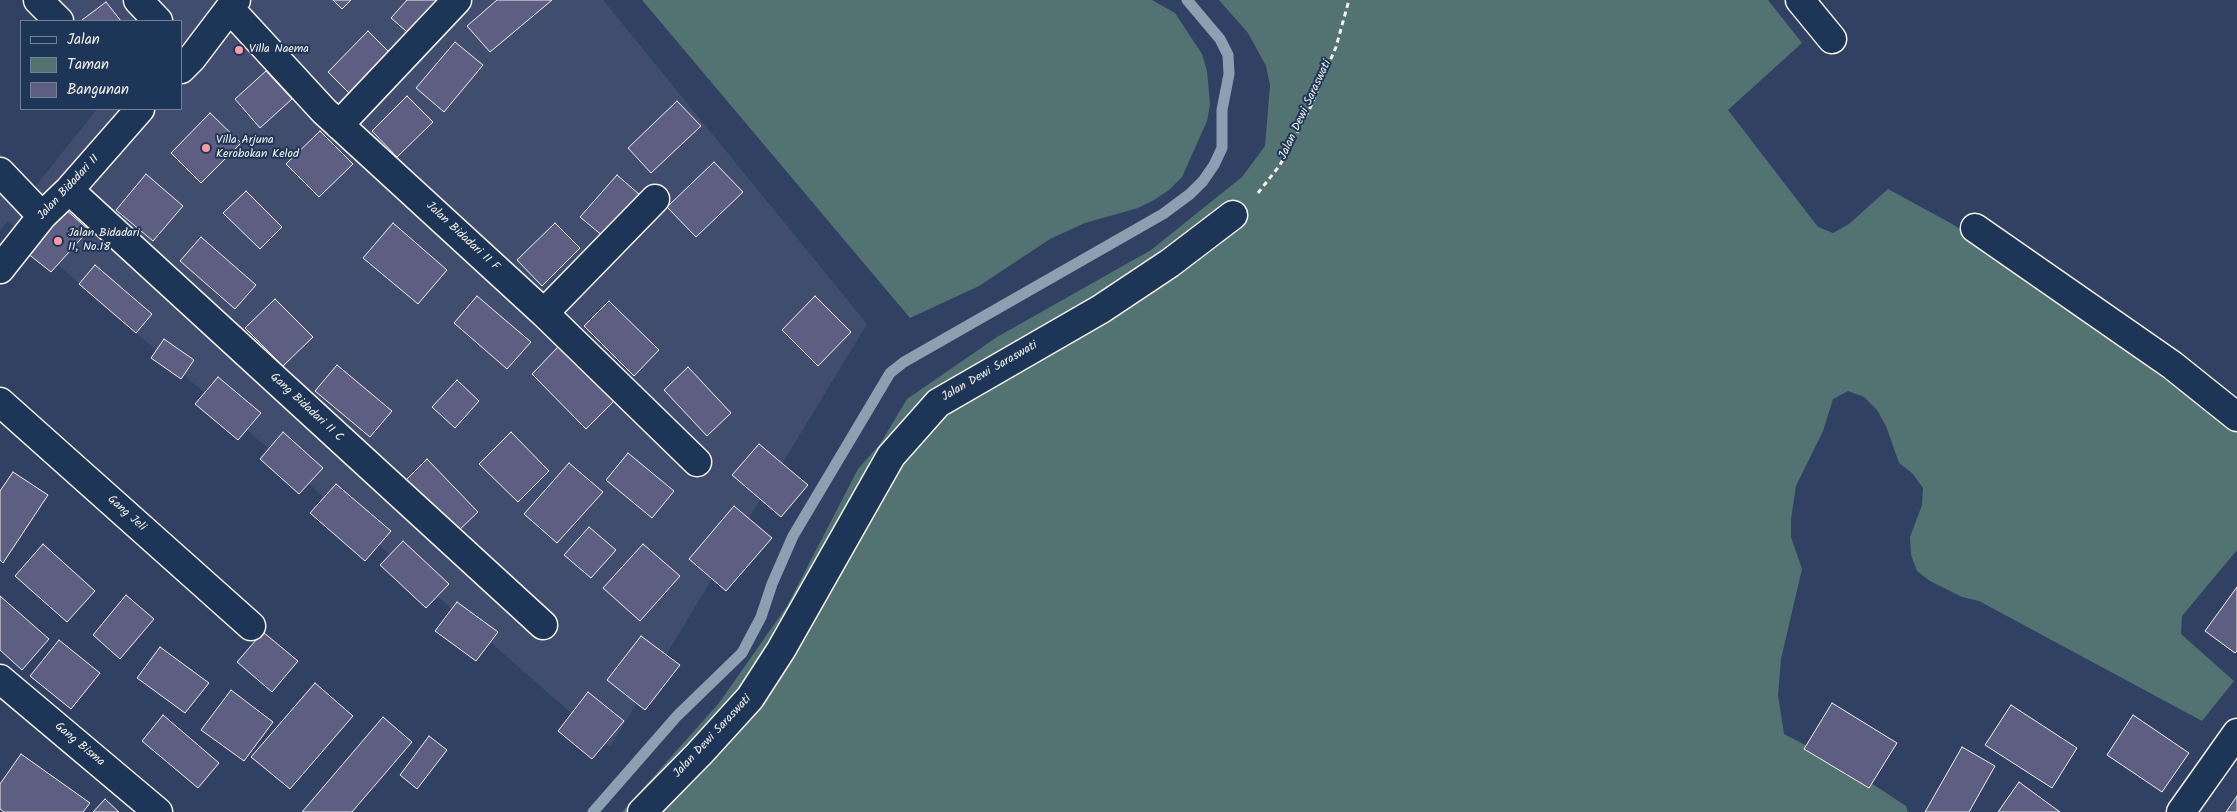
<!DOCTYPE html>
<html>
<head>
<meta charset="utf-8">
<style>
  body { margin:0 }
  #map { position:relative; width:2237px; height:812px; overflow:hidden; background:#304164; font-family:Kalam,sans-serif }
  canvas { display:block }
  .legend { position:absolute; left:20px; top:20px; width:162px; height:90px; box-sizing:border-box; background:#1d3557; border:1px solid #738091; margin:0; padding:6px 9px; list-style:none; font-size:15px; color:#f4f1e8 }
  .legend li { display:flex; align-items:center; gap:10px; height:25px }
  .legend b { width:25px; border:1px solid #738091 }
</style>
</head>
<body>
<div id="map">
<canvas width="2237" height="812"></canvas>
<ul class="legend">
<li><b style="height:6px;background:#1d3557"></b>Jalan</li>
<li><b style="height:14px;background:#537272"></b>Taman</li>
<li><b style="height:14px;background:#5c5e82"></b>Bangunan</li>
</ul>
</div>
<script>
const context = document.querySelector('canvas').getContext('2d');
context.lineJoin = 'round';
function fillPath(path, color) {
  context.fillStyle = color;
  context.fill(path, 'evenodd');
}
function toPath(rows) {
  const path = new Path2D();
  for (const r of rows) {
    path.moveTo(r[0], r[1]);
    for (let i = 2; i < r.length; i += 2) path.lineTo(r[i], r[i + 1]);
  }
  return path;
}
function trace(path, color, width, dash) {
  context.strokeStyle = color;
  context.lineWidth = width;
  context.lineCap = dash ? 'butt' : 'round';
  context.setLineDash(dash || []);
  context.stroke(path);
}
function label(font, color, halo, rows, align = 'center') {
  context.font = font + ' Kalam,sans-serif';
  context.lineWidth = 4;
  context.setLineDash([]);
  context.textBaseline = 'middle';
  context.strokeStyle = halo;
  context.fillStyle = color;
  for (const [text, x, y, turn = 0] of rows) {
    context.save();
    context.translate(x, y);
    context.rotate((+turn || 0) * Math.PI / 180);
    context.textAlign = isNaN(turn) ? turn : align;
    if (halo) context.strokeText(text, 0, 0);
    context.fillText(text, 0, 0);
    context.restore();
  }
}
const built = toPath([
  [46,0,603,0,867,324,610,747,8,221,0,231,0,153,34,188,97,109,181,109,181,21,67,21]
]);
const green = toPath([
  [642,0,1152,0,1175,13,1202,54,1207,71,1210,104,1207,121,1182,177,1169,190,1154,200,1138,208,1085,223,1050,239,979,286,910,318],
  [1219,0,1768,0,1802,43,1728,110,1818,227,1833,233,1849,224,1888,189,1954,225,2237,432,2237,550,2182,616,2181,634,2234,681,2202,721,1979,601,1962,597,1930,581,1917,571,1911,555,1910,537,1922,505,1923,488,1912,473,1899,463,1886,426,1877,410,1864,397,1848,391,1833,399,1823,431,1796,486,1791,519,1791,537,1802,569,1781,659,1778,695,1784,734,1842,764,1906,806,1908,812,622,812,719,703,787,606,858,469,880,444,907,399,997,337,1151,250,1242,177,1265,146,1270,85,1266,66,1248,33]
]);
const stream = toPath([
  [593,812,677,716,742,653,761,617,772,584,793,536,890,373,904,362,1163,214,1190,194,1203,181,1214,165,1222,148,1222,110,1229,74,1228,55,1220,39,1187,0]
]);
const building = toPath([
  [333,0,351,0,342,9,333,0],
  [407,0,447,0,414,38,391,18,407,0],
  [497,0,552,0,490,52,467,26,497,0],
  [106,2,121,21,83,21,82,20,106,2],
  [368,31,392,55,352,96,328,72,368,31],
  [455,42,483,65,444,112,416,88,455,42],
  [266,71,292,99,260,128,235,99,266,71],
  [407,96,433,122,397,157,372,131,407,96],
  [677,101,701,126,651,173,628,148,677,101],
  [210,113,241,143,201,183,171,153,210,113],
  [320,131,353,164,319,197,286,164,320,131],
  [714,162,743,192,696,237,667,207,714,162],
  [146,174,183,206,153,241,116,210,146,174],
  [617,175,640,195,604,237,580,217,617,175],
  [246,191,282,227,260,249,223,213,246,191],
  [65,209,89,230,51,272,27,253,65,209],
  [393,223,447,270,418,304,363,258,393,223],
  [555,223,580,248,542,286,517,260,555,223],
  [201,237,256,285,235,309,180,261,201,237],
  [95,265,152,314,136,333,79,284,95,265],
  [477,296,531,342,507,369,454,323,477,296],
  [815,296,851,332,818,366,782,330,815,296],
  [275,299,313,337,283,366,245,328,275,299],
  [609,301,659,350,634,376,584,326,609,301],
  [164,339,194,360,181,379,151,358,164,339],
  [559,346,614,401,586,429,532,374,559,346],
  [337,365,392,411,370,437,315,391,337,365],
  [688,367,731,413,707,436,664,390,688,367],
  [218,377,261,413,238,440,195,404,218,377],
  [457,380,479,401,455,428,432,407,457,380],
  [283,432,323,468,299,494,260,459,283,432],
  [511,432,549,471,518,502,479,464,511,432],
  [759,444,808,485,781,517,732,475,759,444],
  [628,453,674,491,652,518,606,480,628,453],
  [427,459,478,512,455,534,404,482,427,459],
  [569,463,603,492,557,543,524,514,569,463],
  [13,472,48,495,3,563,0,560,0,491,13,472],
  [336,484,391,531,365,561,310,513,336,484],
  [734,506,772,538,726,591,689,559,734,506],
  [589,527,616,550,591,578,564,555,589,527],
  [403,541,449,584,426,608,380,565,403,541],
  [43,544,95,591,67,622,15,576,43,544],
  [643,544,680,576,640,621,603,588,643,544],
  [2237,587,2237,651,2235,653,2205,631,2237,587],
  [126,595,154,619,120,659,93,635,126,595],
  [0,596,49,639,22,670,0,650,0,596],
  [457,602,498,632,476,661,435,631,457,602],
  [263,632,298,661,272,692,237,662,263,632],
  [641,636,680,665,645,710,607,680,641,636],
  [59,640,100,673,71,709,30,676,59,640],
  [160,647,209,683,185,713,137,678,160,647],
  [315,683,353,716,290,789,251,757,315,683],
  [231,690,273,722,244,761,201,730,231,690],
  [588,692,624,721,592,759,558,731,588,692],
  [1832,703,1897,743,1869,788,1804,749,1832,703],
  [2011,705,2077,748,2052,788,1985,745,2011,705],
  [163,715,219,763,198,788,142,741,163,715],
  [2133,715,2189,753,2162,792,2107,755,2133,715],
  [383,717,412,742,352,812,302,812,383,717],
  [429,736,447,750,417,789,400,775,429,736],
  [1962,747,1995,766,1969,812,1925,812,1962,747],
  [21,754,90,803,83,812,4,812,0,809,0,784,21,754],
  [2019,782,2060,812,1998,812,2019,782],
  [2237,796,2237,812,2226,812,2237,796],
  [105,799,119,812,93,812,105,799]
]);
const path = toPath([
  [1258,193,1280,165,1310,108,1336,47,1349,0]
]);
const street = toPath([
  [38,0,59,21],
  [138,0,158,21],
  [1800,0,1832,39],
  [230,9,324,111,544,313,697,462],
  [181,69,192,58,236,0],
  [339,125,457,0],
  [0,172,42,216],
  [69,190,543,625],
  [1975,228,2172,365,2237,417],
  [0,269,42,216,69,190,140,109],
  [544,313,655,199],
  [0,402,251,626],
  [0,679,158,812],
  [642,812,699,754,750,698,781,650,891,456,938,403,1101,309,1170,263,1233,215],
  [2181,812,2237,733]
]);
const markers = [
  [239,50,5,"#ff9aa2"],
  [206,148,5,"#ff9aa2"],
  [58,241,5,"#ff9aa2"]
];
const poiNames = [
  ["Villa Naema",249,50],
  ["Villa Arjuna",216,141],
  ["Kerobokan Kelod",216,155],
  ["Jalan Bidadari",68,234],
  ["II, No.18",68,248]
];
const streetNames = [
  ["Jalan Dewi Saraswati",1306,110,-65],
  ["Jalan Bidadari II",69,188,-47],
  ["Jalan Bidadari II F",462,237,43],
  ["Jalan Dewi Saraswati",990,372,-30],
  ["Gang Bidadari II C",306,408,43],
  ["Gang Jeli",126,514,42],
  ["Jalan Dewi Saraswati",713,737,-47],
  ["Gang Bisma",79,745,40]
];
fillPath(built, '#414d6f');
fillPath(green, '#537272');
trace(stream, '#8ba0b1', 11);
fillPath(building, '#5c5e82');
trace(building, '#f4f1e8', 1);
trace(street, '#f4f1e8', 31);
trace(path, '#f4f1e8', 3, [5, 4]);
trace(street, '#1d3557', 28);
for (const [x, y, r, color] of markers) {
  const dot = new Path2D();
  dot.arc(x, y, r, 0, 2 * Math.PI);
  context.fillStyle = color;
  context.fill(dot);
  trace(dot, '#1d3557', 2);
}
label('12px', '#f4f1e8', '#1d3557', poiNames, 'left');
label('12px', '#f4f1e8', '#1d3557', streetNames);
</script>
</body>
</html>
